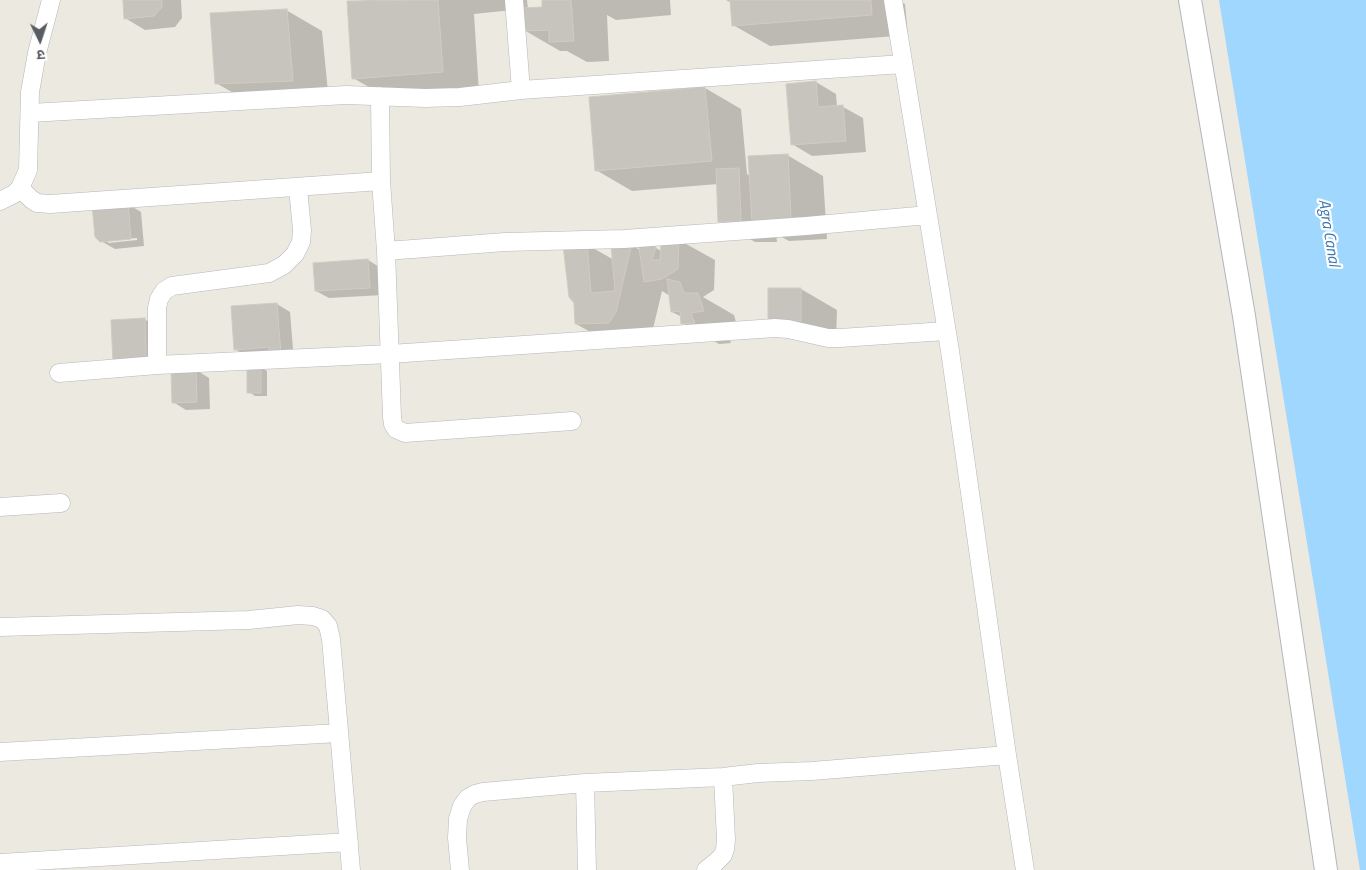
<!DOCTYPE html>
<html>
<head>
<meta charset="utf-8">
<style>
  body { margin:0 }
  #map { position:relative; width:1366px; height:870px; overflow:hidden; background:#ece9e0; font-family:"Titillium Web","Noto Sans Devanagari",sans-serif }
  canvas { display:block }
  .north { position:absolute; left:15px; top:15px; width:50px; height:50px; -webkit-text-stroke:4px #fff; paint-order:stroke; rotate:176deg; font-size:14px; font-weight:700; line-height:20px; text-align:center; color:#595d61 }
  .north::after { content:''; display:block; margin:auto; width:18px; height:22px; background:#595d61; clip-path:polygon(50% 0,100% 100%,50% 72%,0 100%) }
</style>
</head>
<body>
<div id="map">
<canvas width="1366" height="870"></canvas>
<div class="north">उ</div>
</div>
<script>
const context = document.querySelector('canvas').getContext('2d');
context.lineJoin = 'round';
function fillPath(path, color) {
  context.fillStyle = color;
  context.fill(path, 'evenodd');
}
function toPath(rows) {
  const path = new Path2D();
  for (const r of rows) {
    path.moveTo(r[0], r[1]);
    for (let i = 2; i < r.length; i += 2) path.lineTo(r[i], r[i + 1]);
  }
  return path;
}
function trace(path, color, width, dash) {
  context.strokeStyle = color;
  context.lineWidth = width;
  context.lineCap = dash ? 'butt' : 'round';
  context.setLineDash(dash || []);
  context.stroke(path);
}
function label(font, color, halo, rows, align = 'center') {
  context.font = font + ' "Titillium Web",sans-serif';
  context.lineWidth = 4.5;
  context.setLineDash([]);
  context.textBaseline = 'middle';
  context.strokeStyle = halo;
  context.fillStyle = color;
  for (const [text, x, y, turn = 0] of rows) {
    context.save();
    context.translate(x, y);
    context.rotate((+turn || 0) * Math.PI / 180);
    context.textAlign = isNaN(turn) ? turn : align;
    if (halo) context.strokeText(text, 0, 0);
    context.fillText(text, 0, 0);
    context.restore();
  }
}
const water = toPath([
  [1219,0,1366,0,1366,870,1360,870]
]);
const shadow = toPath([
  [124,0,181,0,182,18,175,27,145,30,125,18],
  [369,0,527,0,528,9,544,8,543,0,670,0,671,15,616,20,607,15,609,61,587,62,567,51,560,51,524,30,522,9,474,14,479,93,390,99,353,78,348,2],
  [726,0,898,0,905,4,908,35,770,46,733,25,732,3],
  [286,10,322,31,329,102,253,104,216,83],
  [816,82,836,94,837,107,843,107,863,118,866,152,812,156,792,144],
  [705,88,741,109,747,174,750,176,787,155,823,176,827,239,789,241,776,234,777,242,755,242,719,221,718,184,632,191,596,170],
  [128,204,141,212,144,246,115,249,101,241],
  [137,238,137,240,108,243,108,240],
  [679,240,715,260,714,290,703,297,734,315,739,332,726,333,731,343,719,344,683,323,682,317,672,312,670,296,662,291,652,333,612,344,576,324,586,244,614,260,631,245,640,250,656,248,661,251],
  [368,260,381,268,383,295,329,298,316,291],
  [769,289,801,289,837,310,836,341,805,341],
  [277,304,290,312,294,361,248,357,235,349],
  [144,319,158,327,159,368,128,369],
  [261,367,267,371,267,396,255,396,249,392],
  [196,370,209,378,210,409,186,410,173,402]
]);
const building = toPath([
  [123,0,162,0,162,7,154,16,124,19,123,0],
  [438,0,443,72,352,79,347,1,438,0],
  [542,0,571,0,574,41,549,42,549,30,522,31,521,8,542,7,542,0],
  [730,0,871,0,872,15,732,26,730,0],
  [287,9,293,81,215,84,210,13,287,9],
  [816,81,818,107,843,105,846,141,791,145,786,84,816,81],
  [705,87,712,161,595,171,589,97,705,87],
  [788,154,791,219,752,221,748,156,788,154],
  [739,168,741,221,718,222,716,169,739,168],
  [128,203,131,239,100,242,95,237,92,205,128,203],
  [679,238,678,269,662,279,644,282,638,241,656,247,652,260,660,260,661,243,679,238],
  [587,243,591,293,615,291,611,245,632,243,616,312,609,323,575,324,574,303,569,297,563,245,587,243],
  [368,259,370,288,315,291,313,263,368,259],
  [667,279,680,282,684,293,698,293,704,311,691,313,695,323,681,324,680,311,671,312,667,279],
  [768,288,801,288,801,321,768,321,768,288],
  [277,303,281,355,270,354,269,347,234,350,231,306,277,303],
  [145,318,146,361,113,362,111,320,145,318],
  [247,366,261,366,261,393,247,393,247,366],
  [196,369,197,402,172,403,171,370,196,369]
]);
const minor = toPath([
  [514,0,521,90],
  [893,0,950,351,1007,755,1025,870],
  [380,96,381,181,386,251,392,417,393,424,396,429,405,433,572,421],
  [30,113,346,95,425,98,460,97,521,90,903,64],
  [20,188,31,199,37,203,50,204,381,181],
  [0,201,14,194,20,188,28,170,30,92,37,53,51,0],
  [386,251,505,242,624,239,806,226,928,215],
  [157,365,157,308,159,299,164,291,172,286,269,273,284,265,295,254,301,242,302,230,298,188],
  [59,373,157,365,390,354,775,328,788,329,828,338,840,338,946,331],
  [0,507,61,503],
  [0,627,249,620,298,615,313,616,322,619,328,626,331,639,351,870],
  [0,752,339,733],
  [585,783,587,870],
  [0,863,349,842],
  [460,870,457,838,458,819,462,806,468,798,475,794,483,792,585,783,723,777,758,773,812,771,1007,755],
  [706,870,716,862,723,855,725,849,726,840,723,777]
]);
const tertiary = toPath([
  [1190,0,1244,316,1326,870]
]);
const waterNames = [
  ["Agra Canal",1328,233,81]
];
fillPath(water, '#9fd7fe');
fillPath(shadow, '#0003');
fillPath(building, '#c7c4be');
trace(building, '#d1cbbf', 1);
trace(minor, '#b3b7bb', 19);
trace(tertiary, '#b3b7bb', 24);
trace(minor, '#fff', 18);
trace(tertiary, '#fff', 22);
label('italic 16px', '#3d78ae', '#fff', waterNames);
</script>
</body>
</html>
